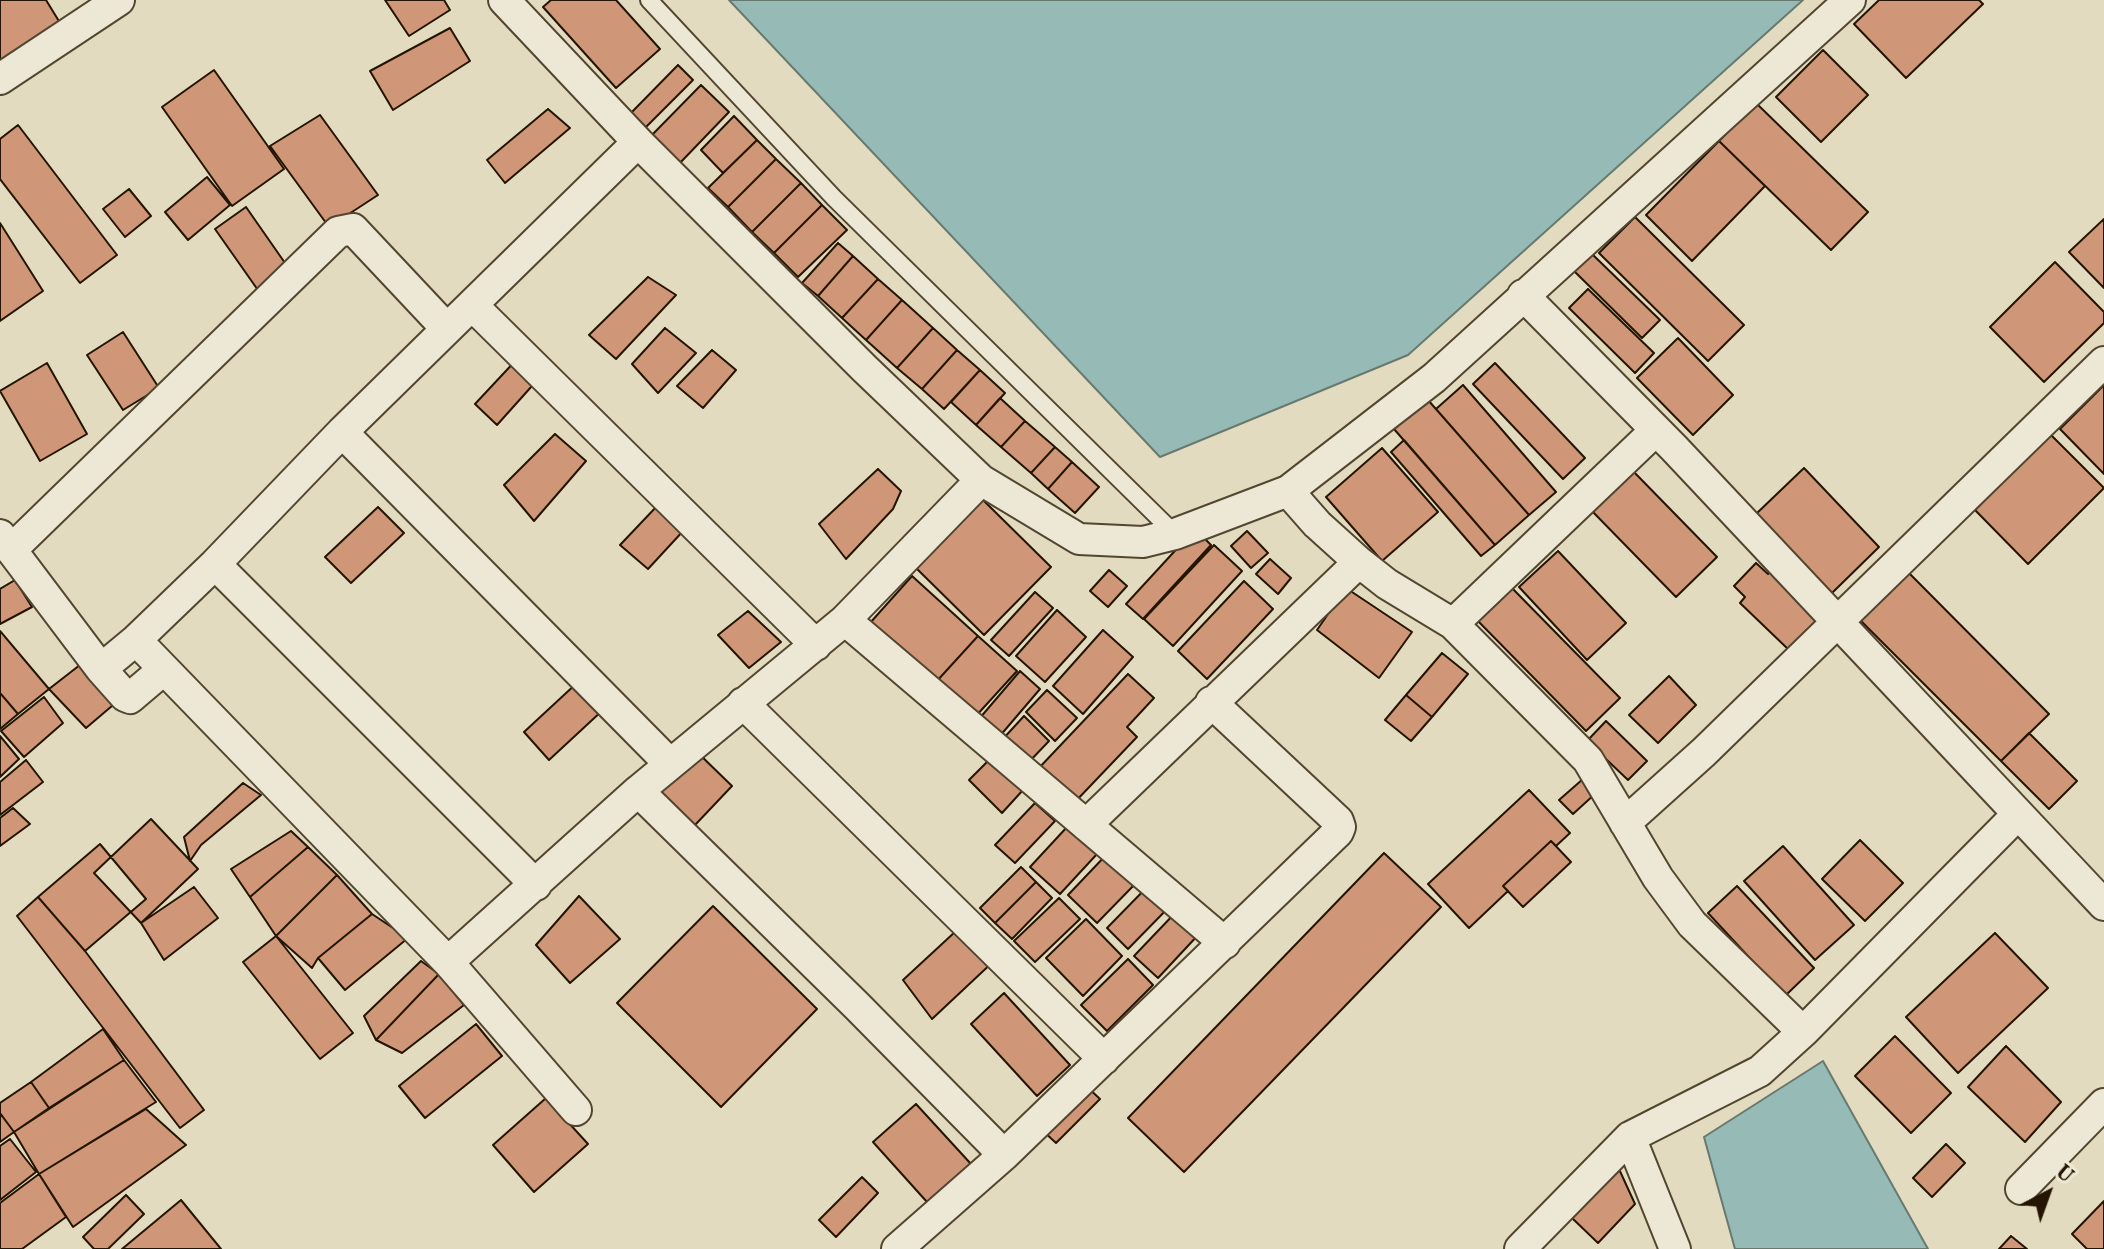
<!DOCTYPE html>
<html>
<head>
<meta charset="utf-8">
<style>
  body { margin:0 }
  #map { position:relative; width:2104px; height:1249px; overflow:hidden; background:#e3dbbf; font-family:Vollkorn,serif }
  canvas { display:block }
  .north { position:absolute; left:2008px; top:1153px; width:80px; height:80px; -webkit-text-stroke:6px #ede8d5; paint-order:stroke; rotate:41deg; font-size:22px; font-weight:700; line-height:32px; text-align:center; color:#231501 }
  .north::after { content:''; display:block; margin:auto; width:28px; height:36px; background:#231501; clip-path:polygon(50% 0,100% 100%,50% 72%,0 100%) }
</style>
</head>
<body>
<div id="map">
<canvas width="2104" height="1249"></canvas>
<div class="north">U</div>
</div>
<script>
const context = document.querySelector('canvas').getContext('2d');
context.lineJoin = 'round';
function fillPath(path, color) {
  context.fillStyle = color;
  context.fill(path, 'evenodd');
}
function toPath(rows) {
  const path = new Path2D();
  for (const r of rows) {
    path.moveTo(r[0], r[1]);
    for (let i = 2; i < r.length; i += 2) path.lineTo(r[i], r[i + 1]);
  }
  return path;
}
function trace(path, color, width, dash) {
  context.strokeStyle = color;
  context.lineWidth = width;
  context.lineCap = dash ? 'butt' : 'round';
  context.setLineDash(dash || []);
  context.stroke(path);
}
const water = toPath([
  [729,0,1803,0,1408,355,1160,457,729,0],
  [1823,1061,1928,1249,1735,1249,1704,1137,1823,1061]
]);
const building = toPath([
  [0,0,46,0,65,31,0,68,0,0],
  [385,0,444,0,450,10,409,36,385,0],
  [551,0,616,0,660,49,616,88,543,7,551,0],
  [1879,0,1979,0,1983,4,1906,78,1854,24,1879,0],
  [450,28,470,61,393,110,370,71,450,28],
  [1823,50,1868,95,1821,142,1776,97,1823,50],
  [678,65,693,80,644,129,629,115,678,65],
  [214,70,284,169,232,206,162,107,214,70],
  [701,85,729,112,678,165,650,137,701,85],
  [1756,103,1868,212,1831,250,1719,141,1756,103],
  [548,109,570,128,505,183,487,160,548,109],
  [320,115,378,195,329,227,270,146,320,115],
  [734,116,757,140,723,173,701,150,734,116],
  [18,125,117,255,80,283,0,179,0,139,18,125],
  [757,140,776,159,728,207,708,188,757,140],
  [1719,141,1765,186,1692,261,1646,215,1719,141],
  [776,159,801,183,752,232,728,207,776,159],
  [207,177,230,205,188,240,165,212,207,177],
  [801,183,822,205,774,253,752,232,801,183],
  [129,189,151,216,125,237,103,209,129,189],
  [822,205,847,230,798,277,774,253,822,205],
  [246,207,285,263,260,293,215,229,246,207],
  [1635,217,1744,325,1708,361,1599,253,1635,217],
  [2104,219,2104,288,2069,252,2104,219],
  [0,223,43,291,0,321,0,223],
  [838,243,853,256,818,296,802,283,838,243],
  [1592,254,1660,320,1642,338,1574,271,1592,254],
  [853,256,878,279,842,318,818,296,853,256],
  [2055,262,2104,312,2104,323,2044,382,1990,327,2055,262],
  [648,277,676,295,616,359,589,335,648,277],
  [878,279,902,300,866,340,842,318,878,279],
  [1588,289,1654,353,1635,373,1569,308,1588,289],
  [902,300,933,328,897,368,866,340,902,300],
  [665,328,696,353,658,393,632,364,665,328],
  [933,328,957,350,922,389,897,368,933,328],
  [123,332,159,388,123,410,87,355,123,332],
  [1678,338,1733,395,1693,435,1637,378,1678,338],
  [712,350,736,370,703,408,677,386,712,350],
  [957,350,980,370,944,409,922,389,957,350],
  [518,358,540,377,497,425,475,404,518,358],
  [47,363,87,434,40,461,0,391,47,363],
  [1495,363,1585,458,1563,479,1473,384,1495,363],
  [980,370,1005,393,976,425,951,402,980,370],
  [1463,385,1556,492,1529,515,1436,409,1463,385],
  [2104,385,2104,474,2060,429,2104,385],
  [1000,398,1025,421,1001,447,976,425,1000,398],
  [1428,400,1529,515,1495,545,1394,429,1428,400],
  [1025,421,1055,447,1031,473,1001,447,1025,421],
  [555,434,586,461,534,521,504,485,555,434],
  [2050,434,2104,488,2028,564,1975,510,2050,434],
  [1404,440,1495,545,1481,556,1391,452,1404,440],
  [1055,447,1072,462,1048,489,1031,473,1055,447],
  [1382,448,1438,512,1382,561,1326,497,1382,448],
  [1072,462,1099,487,1075,513,1048,489,1072,462],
  [1804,468,1879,547,1832,593,1756,514,1804,468],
  [878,469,901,491,893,509,846,559,819,524,878,469],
  [1632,470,1717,557,1676,597,1591,510,1632,470],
  [981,498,1051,567,984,635,914,566,981,498],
  [658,505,684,530,648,569,620,545,658,505],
  [378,507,404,533,351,583,325,557,378,507],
  [1195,529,1211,545,1143,619,1126,604,1195,529],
  [1247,531,1268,553,1251,568,1231,546,1247,531],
  [1214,545,1242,571,1173,646,1144,619,1214,545],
  [1558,551,1626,623,1587,660,1519,587,1558,551],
  [1270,559,1291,578,1278,594,1256,574,1270,559],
  [1756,563,1768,574,1775,567,1826,614,1790,651,1740,603,1745,597,1734,586,1756,563],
  [1905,569,2049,714,2001,761,1857,617,1905,569],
  [1109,570,1127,586,1108,607,1090,591,1109,570],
  [912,576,978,636,936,682,870,623,912,576],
  [15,580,32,607,0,624,0,589,15,580],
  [1244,581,1273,609,1207,679,1178,651,1244,581],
  [1510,586,1620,698,1586,731,1476,619,1510,586],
  [1346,588,1412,632,1379,678,1317,630,1346,588],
  [1035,592,1053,608,1009,656,991,640,1035,592],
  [1057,610,1086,637,1045,682,1016,656,1057,610],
  [748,611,781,642,749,668,718,635,748,611],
  [1103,630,1133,657,1083,714,1053,686,1103,630],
  [0,631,49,689,18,714,0,693,0,631],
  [978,636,1017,671,975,717,936,682,978,636],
  [1442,653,1468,674,1432,717,1406,695,1442,653],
  [85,661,119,700,86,728,49,689,85,661],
  [1020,671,1040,689,999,737,979,719,1020,671],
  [1128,674,1154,698,1127,727,1137,737,1073,804,1038,769,1128,674],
  [1669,676,1696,705,1658,743,1629,715,1669,676],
  [578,682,604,709,549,760,524,732,578,682],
  [1047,690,1077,718,1055,741,1026,712,1047,690],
  [0,693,18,714,0,729,0,693],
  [1406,695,1432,717,1411,741,1385,720,1406,695],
  [44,697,63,723,24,757,1,731,44,697],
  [1024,716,1049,741,1027,764,1002,740,1024,716],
  [1606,721,1647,761,1628,780,1587,741,1606,721],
  [2029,733,2077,781,2049,809,2001,761,2029,733],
  [0,736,19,759,0,777,0,736],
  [696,751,732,786,695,825,659,790,696,751],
  [991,758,1023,790,1002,813,969,780,991,758],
  [26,760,43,782,0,815,0,782,26,760],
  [1583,779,1596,793,1573,814,1559,800,1583,779],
  [243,783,261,795,201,845,190,861,184,837,243,783],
  [1529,790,1570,833,1556,846,1551,841,1503,886,1508,891,1469,928,1428,884,1529,790],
  [1035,803,1055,821,1015,863,995,845,1035,803],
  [13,808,30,824,0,846,0,818,13,808],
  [151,819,198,869,141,923,94,873,151,819],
  [1067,827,1097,854,1060,894,1030,867,1067,827],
  [291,831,308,847,250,897,231,869,291,831],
  [1860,840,1903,883,1865,921,1822,879,1860,840],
  [1551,841,1571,862,1523,907,1503,886,1551,841],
  [100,844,146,899,85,951,38,897,100,844],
  [1783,846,1854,925,1815,960,1744,881,1783,846],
  [308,847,337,875,276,936,250,897,308,847],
  [1384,853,1441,907,1184,1172,1128,1118,1384,853],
  [1107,854,1137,882,1097,923,1068,895,1107,854],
  [1021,867,1036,882,995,923,980,908,1021,867],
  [337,875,372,914,318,958,312,968,276,936,337,875],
  [1036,882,1052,898,1012,939,995,923,1036,882],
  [1151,883,1172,904,1128,949,1107,928,1151,883],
  [1737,886,1814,968,1785,996,1708,913,1737,886],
  [194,887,218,918,164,960,141,923,194,887],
  [579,896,620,939,570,983,536,945,579,896],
  [38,897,85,951,204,1110,180,1128,17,916,38,897],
  [1059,898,1080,919,1035,962,1014,941,1059,898],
  [713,906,817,1009,721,1107,617,1003,713,906],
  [1176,912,1199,934,1158,978,1134,956,1176,912],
  [372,914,408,938,345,990,318,958,372,914],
  [1086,919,1122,956,1083,996,1046,958,1086,919],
  [956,931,996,959,932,1019,903,980,956,931],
  [1995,933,2048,988,1958,1073,1906,1017,1995,933],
  [276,936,353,1033,320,1059,243,962,276,936],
  [1128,959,1153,985,1107,1031,1081,1005,1128,959],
  [421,961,439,974,376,1040,364,1016,421,961],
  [439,974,464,1005,402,1053,376,1040,439,974],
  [1004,993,1070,1065,1037,1096,971,1024,1004,993],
  [476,1024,502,1056,425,1118,399,1086,476,1024],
  [103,1029,124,1060,49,1108,31,1082,103,1029],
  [1895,1036,1951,1093,1911,1133,1855,1076,1895,1036],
  [2006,1046,2061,1102,2025,1142,1968,1087,2006,1046],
  [124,1060,156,1102,39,1174,14,1132,124,1060],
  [31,1082,49,1108,14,1132,0,1113,0,1103,31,1082],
  [1085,1085,1100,1099,1056,1143,1041,1129,1085,1085],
  [546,1098,588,1144,534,1192,493,1145,546,1098],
  [916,1104,971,1164,927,1202,873,1142,916,1104],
  [146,1109,186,1145,73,1227,39,1174,146,1109],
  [0,1113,14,1132,0,1142,0,1113],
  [10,1139,36,1172,0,1200,0,1146,10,1139],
  [1946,1144,1965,1163,1932,1197,1913,1178,1946,1144],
  [1619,1169,1635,1204,1598,1243,1572,1218,1619,1169],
  [39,1174,66,1217,22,1249,0,1249,0,1203,39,1174],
  [862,1177,878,1193,836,1237,819,1220,862,1177],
  [126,1195,144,1214,108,1249,94,1249,83,1237,126,1195],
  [181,1200,221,1249,122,1249,181,1200],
  [2104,1201,2104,1249,2087,1249,2072,1234,2104,1201],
  [2011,1236,2027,1249,1999,1249,2011,1236]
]);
const service = toPath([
  [649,0,834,198,1175,534]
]);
const minor = toPath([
  [504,0,638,142,865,369,981,480,1079,539,1143,542,1175,534,1288,491,1434,378,1850,0],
  [0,79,119,0],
  [1523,295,1674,448,2104,905],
  [472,305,816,645],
  [342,432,670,764],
  [1288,491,1317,524,1359,562,1387,584,1453,624,1588,760,1658,878,1692,924,1803,1032,2017,815],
  [0,535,101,669,136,640],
  [11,550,338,232,353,229,447,329],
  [215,564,536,885],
  [845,620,1225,943],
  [1453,624,1656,430],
  [101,669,125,696,130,698,163,670],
  [743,703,1104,1059],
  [638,791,857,1006,1004,1155],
  [1625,823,1704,752,2104,362],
  [1086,825,1359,562],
  [448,962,638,791,845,620,981,480],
  [576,1110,448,962,136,640,215,564,342,432,638,142],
  [1630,1137,1675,1249],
  [2021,1189,2104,1104],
  [897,1249,1004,1155,1338,832,1340,827,1338,821,1211,702],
  [1520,1249,1630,1137,1760,1071,1803,1032]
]);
fillPath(water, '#96bbb6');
trace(water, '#68796e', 2);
fillPath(building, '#d09678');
trace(building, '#231501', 2);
trace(service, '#534630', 20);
trace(minor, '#534630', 34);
trace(service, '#ede8d5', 16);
trace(minor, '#ede8d5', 30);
</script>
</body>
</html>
